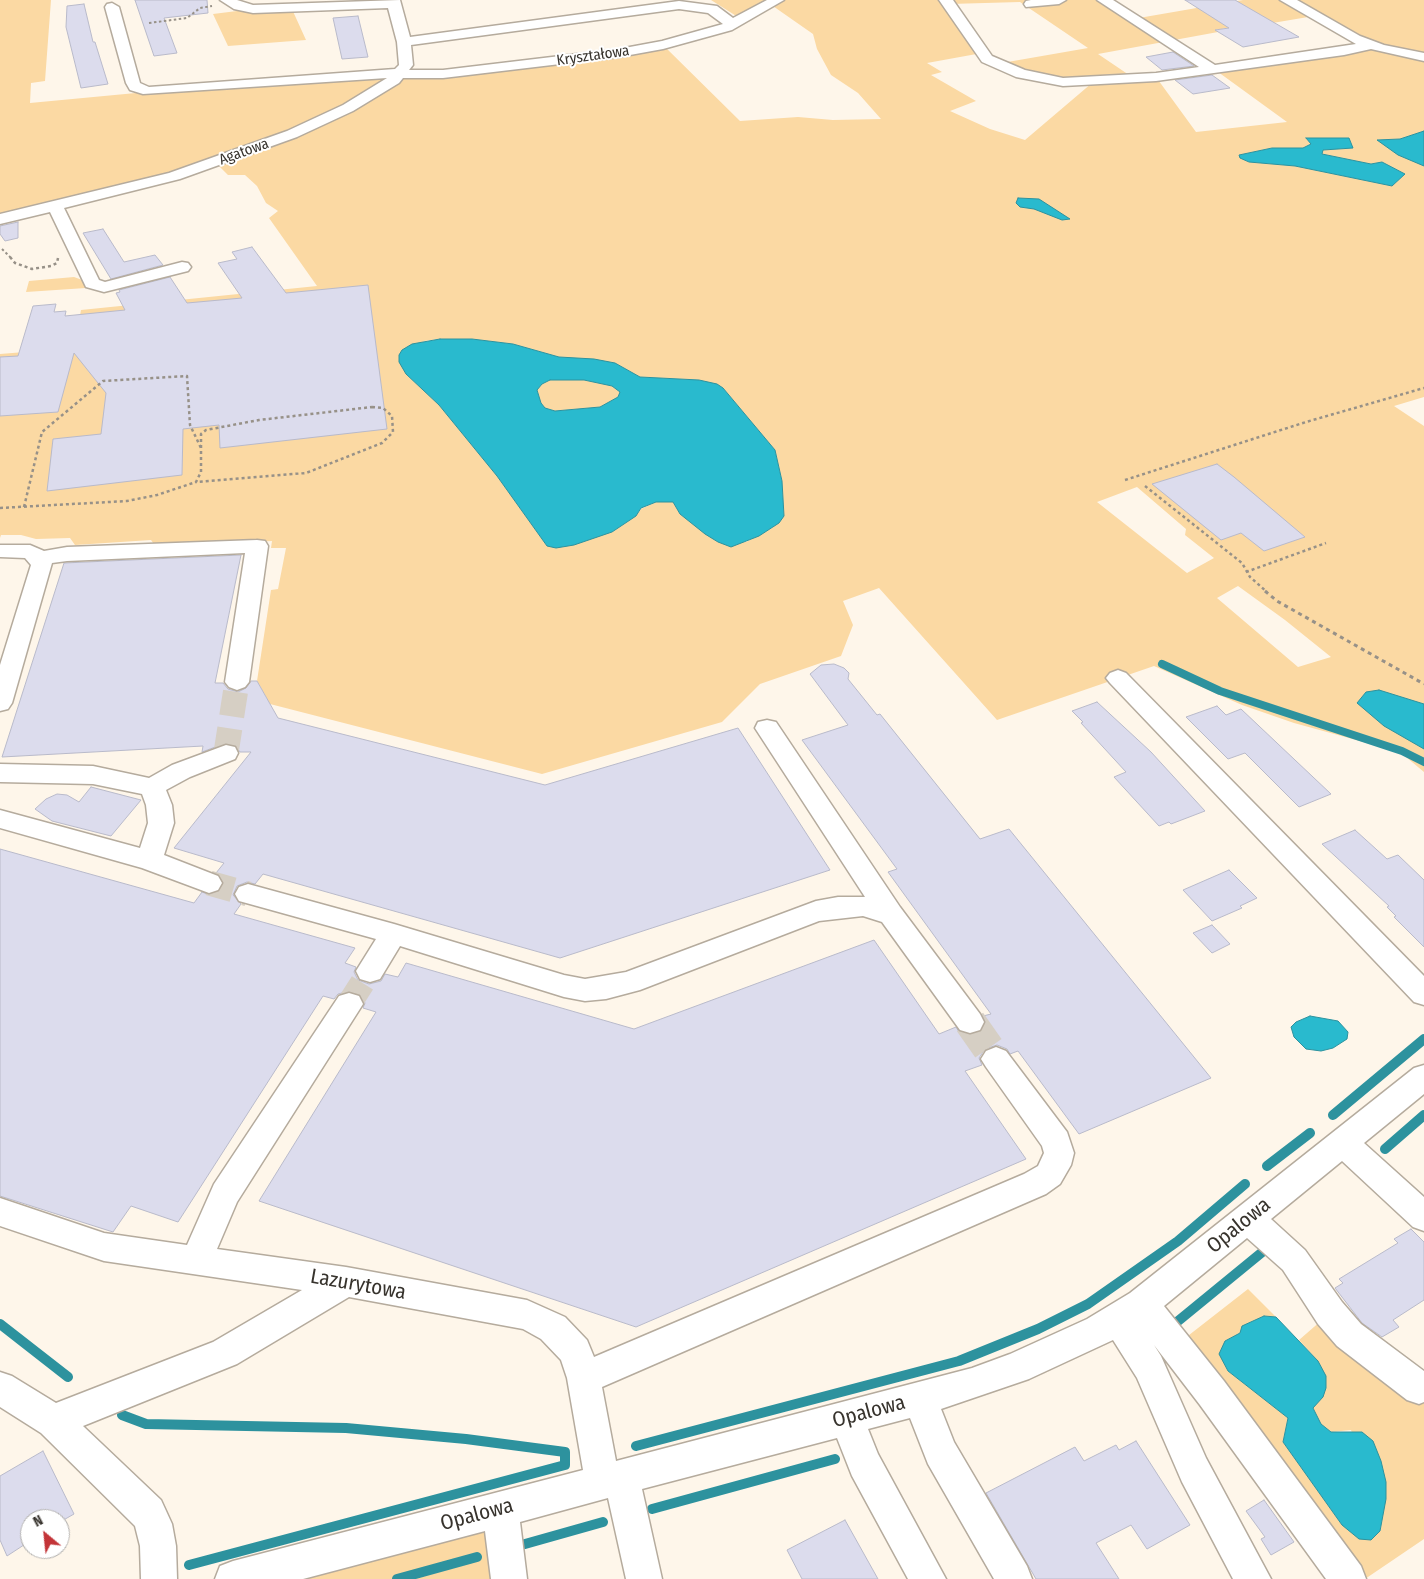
<!DOCTYPE html>
<html>
<head>
<meta charset="utf-8">
<style>
  body { margin:0 }
  #map { position:relative; width:1424px; height:1579px; overflow:hidden; background:#fef6ea; font-family:"Fira Sans Condensed",sans-serif }
  canvas { display:block }
  .north { position:absolute; left:20px; top:1509px; width:50px; height:50px; box-sizing:border-box; background:#fff; border:1px solid #afadab; border-radius:50%; rotate:332deg; font-size:14px; font-weight:700; line-height:20px; text-align:center; color:#37332d }
  .north::after { content:''; display:block; margin:auto; width:18px; height:22px; background:#c33438; clip-path:polygon(50% 0,100% 100%,50% 72%,0 100%) }
</style>
</head>
<body>
<div id="map">
<canvas width="1424" height="1579"></canvas>
<div class="north">N</div>
</div>
<script>
const context = document.querySelector('canvas').getContext('2d');
context.lineJoin = 'round';
function fillPath(path, color) {
  context.fillStyle = color;
  context.fill(path, 'evenodd');
}
function toPath(rows) {
  const path = new Path2D();
  for (const r of rows) {
    path.moveTo(r[0], r[1]);
    for (let i = 2; i < r.length; i += 2) path.lineTo(r[i], r[i + 1]);
  }
  return path;
}
function trace(path, color, width, dash) {
  context.strokeStyle = color;
  context.lineWidth = width;
  context.lineCap = dash ? 'butt' : 'round';
  context.setLineDash(dash || []);
  context.stroke(path);
}
function label(font, color, halo, rows, align = 'center') {
  context.font = font + ' "Fira Sans Condensed",sans-serif';
  context.lineWidth = 4;
  context.setLineDash([]);
  context.textBaseline = 'middle';
  context.strokeStyle = halo;
  context.fillStyle = color;
  for (const [text, x, y, turn = 0] of rows) {
    context.save();
    context.translate(x, y);
    context.rotate((+turn || 0) * Math.PI / 180);
    context.textAlign = isNaN(turn) ? turn : align;
    if (halo) context.strokeText(text, 0, 0);
    context.fillText(text, 0, 0);
    context.restore();
  }
}
const green = toPath([
  [0,0,51,0,45,81,31,83,30,103,157,91,407,74,663,45,740,121,798,117,833,120,881,119,858,93,831,75,817,49,813,34,770,4,741,19,711,0,1104,0,1133,19,1243,0,1424,0,1424,131,1400,139,1378,140,1424,166,1424,397,1394,406,1424,426,1424,772,1400,752,1294,723,1242,705,1154,666,997,720,879,588,843,601,853,625,841,656,760,684,722,722,542,774,270,704,257,681,271,590,278,589,286,548,271,548,272,541,156,547,151,540,75,545,70,538,36,539,21,535,1,535,0,538,0,354,74,348,81,310,317,286,269,218,278,211,266,203,257,186,245,175,228,175,215,162,0,219],
  [1020,2,1088,48,996,64,1077,83,1092,83,1025,140,990,129,950,111,976,101,931,75,942,72,927,63,982,53,950,4],
  [1314,16,1370,45,1214,69,1287,122,1196,132,1156,77,1135,79,1098,54,1218,32,1216,30,1227,28,1231,30],
  [1306,138,1352,148,1323,150,1322,154,1371,164,1382,162,1405,174,1392,186,1295,166,1249,162,1241,158,1239,155,1272,148,1303,148,1311,144],
  [440,339,472,339,513,344,559,357,615,363,640,377,699,380,723,388,775,450,782,481,784,516,772,528,746,542,718,542,680,514,673,502,656,502,641,509,636,516,612,532,547,546,497,476,439,405,406,374,424,341],
  [1137,487,1186,529,1185,535,1214,558,1187,573,1097,502],
  [1238,586,1285,620,1331,657,1298,667,1217,598],
  [291,7,306,40,228,46,213,14,253,9],
  [74,277,85,281,86,288,26,292,29,281],
  [550,380,584,380,612,386,620,392,618,397,600,407,555,411,545,408,541,403,537,390,542,384],
  [1248,1289,1276,1317,1264,1316,1240,1333,1225,1341,1228,1371,1288,1418,1283,1442,1342,1525,1380,1531,1382,1518,1351,1430,1331,1432,1320,1424,1313,1408,1318,1361,1299,1340,1330,1313,1424,1401,1424,1539,1365,1579,1175,1346],
  [500,1509,509,1579,233,1579]
]);
const water = toPath([
  [1424,131,1424,166,1398,155,1377,140,1400,139,1424,131],
  [1306,138,1349,138,1353,148,1323,150,1322,154,1371,164,1382,162,1405,174,1392,186,1295,166,1249,162,1240,158,1239,155,1272,148,1303,148,1311,144,1306,138],
  [1018,198,1039,199,1070,219,1062,220,1034,209,1020,207,1016,203,1018,198],
  [440,339,472,339,513,344,559,357,594,359,615,363,640,377,699,380,717,384,723,388,775,450,782,481,784,516,779,523,759,536,731,547,718,542,705,534,680,514,673,502,656,502,641,508,636,516,612,532,574,545,556,548,547,546,497,476,439,405,406,374,399,362,399,355,402,350,412,344,440,339],
  [550,380,584,380,612,386,620,392,618,397,600,407,555,411,545,408,541,403,537,390,542,384,550,380],
  [1379,690,1424,704,1424,749,1384,726,1357,703,1366,692,1379,690],
  [1310,1016,1338,1021,1348,1032,1347,1039,1333,1048,1321,1051,1306,1049,1294,1037,1291,1027,1296,1022,1310,1016],
  [1264,1316,1276,1317,1318,1361,1326,1376,1326,1388,1323,1397,1313,1408,1321,1424,1331,1432,1362,1432,1373,1441,1381,1461,1386,1482,1386,1499,1380,1531,1371,1540,1359,1539,1342,1525,1283,1442,1288,1418,1228,1371,1219,1354,1225,1341,1240,1333,1242,1326,1264,1316]
]);
const streamFar1 = toPath([
  [1162,664,1220,691,1402,751,1424,762]
]);
const stream = toPath([
  [1333,1115,1424,1039],
  [1385,1149,1424,1115],
  [1267,1166,1310,1133],
  [0,1324,68,1377],
  [1172,1326,1266,1249],
  [122,1415,146,1424,346,1428,466,1439,565,1452,565,1465,189,1565],
  [636,1446,959,1361,1038,1329,1088,1304,1178,1241,1245,1184],
  [652,1509,835,1459],
  [525,1544,603,1522],
  [397,1579,477,1557]
]);
const building = toPath([
  [135,0,207,0,208,13,164,18,177,53,154,56,135,0],
  [1185,0,1235,0,1299,37,1243,47,1215,30,1229,28,1185,0],
  [84,4,93,42,95,42,108,84,81,88,66,27,67,6,84,4],
  [358,16,368,57,342,59,333,18,358,16],
  [1173,52,1194,66,1162,70,1146,57,1173,52],
  [1212,75,1230,88,1193,94,1175,80,1212,75],
  [18,222,18,238,5,241,0,234,0,226,18,222],
  [103,229,124,262,155,255,163,265,111,279,83,233,103,229],
  [252,247,286,293,368,285,387,429,220,448,219,425,183,429,182,475,47,491,53,439,101,434,106,393,74,353,58,412,0,416,0,357,18,356,33,306,56,304,54,312,66,311,65,316,125,310,116,293,120,292,119,290,170,277,187,303,242,298,218,263,237,259,232,252,252,247],
  [1217,464,1234,477,1305,537,1264,551,1241,533,1221,540,1152,484,1217,464],
  [241,555,215,683,223,683,228,689,238,692,246,688,251,681,257,681,278,718,545,785,738,728,830,870,560,958,263,874,255,884,247,882,237,886,233,895,241,904,234,914,355,948,345,963,356,967,354,972,358,980,369,984,381,981,385,974,398,977,406,963,634,1029,874,940,939,1034,956,1027,959,1032,969,1035,981,1032,986,1023,983,1016,991,1014,888,872,897,869,802,740,848,725,810,674,821,665,834,664,844,668,849,673,848,679,877,715,880,714,980,839,1009,829,1211,1078,1079,1134,1018,1051,1010,1054,1007,1049,997,1045,985,1049,979,1058,982,1065,965,1071,1026,1159,636,1327,259,1201,376,1012,363,1008,365,1003,361,995,350,991,338,994,334,999,323,996,178,1222,131,1206,113,1232,0,1196,0,849,194,903,202,892,210,895,220,891,224,882,216,873,224,863,174,848,251,752,240,752,235,745,226,743,202,752,203,746,2,757,64,563,241,555],
  [1097,702,1151,752,1205,811,1171,824,1169,822,1159,826,1114,777,1126,772,1081,723,1083,722,1072,711,1097,702],
  [1217,706,1226,715,1241,709,1331,794,1299,807,1245,753,1228,759,1186,717,1217,706],
  [91,787,141,800,111,836,52,821,35,809,46,799,57,794,67,795,79,802,91,787],
  [1355,830,1387,859,1398,855,1424,880,1424,947,1394,917,1396,916,1387,907,1389,906,1322,844,1355,830],
  [1229,870,1257,898,1240,906,1242,908,1212,921,1183,890,1229,870],
  [1212,925,1230,944,1212,953,1193,933,1212,925],
  [1411,1229,1424,1242,1424,1300,1393,1320,1399,1327,1382,1337,1362,1323,1335,1288,1343,1283,1339,1279,1398,1243,1394,1239,1411,1229],
  [1136,1441,1190,1525,1147,1549,1131,1525,1096,1543,1119,1579,1036,1579,986,1493,1075,1447,1084,1461,1116,1445,1119,1450,1136,1441],
  [43,1451,74,1514,60,1522,60,1519,30,1519,30,1541,7,1556,0,1540,0,1476,43,1451],
  [1264,1500,1294,1542,1271,1555,1261,1539,1265,1537,1246,1511,1264,1500],
  [845,1520,878,1579,802,1579,787,1550,845,1520]
]);
const minorTunnelFar1 = toPath([
  [226,753,237,682],
  [209,883,248,894],
  [349,1004,370,971]
]);
const minorTunnel = toPath([
  [970,1022,996,1059]
]);
const pathFar2 = toPath([
  [149,23,187,18,200,8,212,6],
  [2,249,11,258]
]);
const pathFar1 = toPath([
  [10,257,15,263,32,269,51,266,57,263,58,258],
  [372,407,383,408,392,416,393,432,382,443,306,473,196,482,201,472,201,434,206,430,259,420,372,407],
  [1125,480,1306,422,1424,388],
  [1145,486,1242,563,1250,577,1267,592],
  [24,507,42,432,103,381,187,376,190,425,201,448],
  [0,508,127,501,157,495,196,482],
  [1246,572,1326,543]
]);
const path = toPath([
  [1265,591,1277,601,1424,684]
]);
const minor = toPath([
  [220,0,237,0,253,5,400,0,410,37,679,1,717,6,733,18,767,0,784,0,732,30,663,49,619,57,443,78,403,78,399,83,353,111,297,137,180,179,64,208,99,280,105,282,182,262,188,263,191,267,188,271,104,292,86,287,50,212,0,224,0,214,169,173,287,131,343,105,387,78,143,94,130,90,126,83,105,7,107,4,112,3,119,7,140,83,149,87,395,69,399,65,397,42,388,8,253,13,234,9,220,0],
  [679,9,708,13,723,24,662,41,619,49,443,70,409,70,413,65,411,45,679,9],
  [939,0,953,0,992,56,1025,70,1063,78,1156,73,1199,67,1097,0,1113,0,1215,65,1356,44,1280,0,1297,0,1360,36,1384,45,1424,53,1424,61,1371,49,1344,55,1156,81,1063,86,1016,77,982,62,939,0],
  [1031,0,1066,0,1059,4,1026,7,1024,4,1026,1,1031,0],
  [257,540,265,541,268,546,249,682,245,687,237,690,229,687,225,682,245,553,67,561,52,563,12,703,8,709,0,711,0,665,31,565,25,558,0,557,0,545,30,545,44,551,67,547,257,540],
  [1118,670,1126,673,1424,976,1424,1005,1414,1002,1110,683,1106,678,1110,673,1118,670],
  [767,720,776,722,900,907,980,1014,984,1022,980,1030,970,1033,960,1030,882,922,863,916,819,921,640,990,606,999,585,1001,564,997,400,946,380,979,370,982,360,979,356,971,376,939,239,901,235,894,239,887,248,884,394,924,564,975,585,979,626,972,816,901,838,897,865,897,755,728,758,722,767,720],
  [226,745,235,747,238,753,235,759,190,777,166,790,172,805,174,823,164,855,218,876,222,883,218,890,209,893,142,868,0,828,0,810,140,848,148,823,146,805,142,794,93,784,0,782,0,764,93,766,149,778,172,765,226,745],
  [349,993,359,996,363,1004,237,1202,217,1249,346,1267,527,1300,565,1317,587,1340,594,1357,1024,1174,1038,1166,1044,1153,1042,1146,986,1067,981,1059,986,1051,996,1047,1006,1051,1067,1132,1074,1153,1071,1165,1060,1184,1046,1194,602,1387,616,1461,972,1368,1010,1354,1087,1319,1130,1293,1414,1068,1424,1065,1424,1094,1364,1143,1424,1197,1424,1231,1413,1227,1342,1161,1271,1219,1305,1250,1342,1302,1361,1324,1424,1371,1424,1402,1419,1404,1407,1400,1337,1346,1318,1324,1283,1270,1247,1238,1164,1306,1224,1381,1361,1566,1366,1579,1326,1579,1200,1405,1154,1345,1161,1356,1206,1458,1271,1579,1233,1579,1182,1482,1137,1378,1113,1340,1029,1379,941,1409,954,1442,1027,1566,1032,1579,994,1579,928,1464,910,1418,868,1429,878,1454,946,1579,908,1579,852,1476,837,1438,642,1489,662,1579,626,1579,608,1498,520,1522,527,1579,491,1579,485,1531,303,1579,215,1579,220,1566,233,1561,583,1470,567,1378,561,1360,541,1339,523,1329,349,1297,237,1364,83,1426,161,1500,172,1524,176,1546,177,1579,141,1579,140,1546,135,1526,41,1433,0,1407,0,1372,12,1376,56,1403,213,1342,302,1290,104,1261,0,1226,0,1198,104,1233,187,1245,214,1184,339,996,349,993]
]);
const farStreetnames = [
  ["Kryształowa",593,56,-8],
  ["Agatowa",244,152,-20]
];
const nearStreetnames = [
  ["Opalowa",1239,1226,-39],
  ["Lazurytowa",358,1285,10],
  ["Opalowa",869,1412,-15],
  ["Opalowa",477,1515,-15]
];
fillPath(green, '#fbd9a3');
fillPath(water, '#29bace');
trace(water, '#2d929e', 1);
trace(streamFar1, '#2d929e', 8);
trace(stream, '#2d929e', 10);
fillPath(building, '#dcdced');
trace(building, '#b9baca', 1);
trace(minorTunnelFar1, '#d6cfc4', 25, [25, 12]);
trace(minorTunnel, '#d6cfc4', 32, [32, 16]);
trace(minor, '#b5ab9d', 3);
trace(pathFar2, '#979188', 2, [2.5, 2.5]);
trace(pathFar1, '#979188', 2.5, [3, 3]);
trace(path, '#979188', 3, [4, 4]);
fillPath(minor, '#fff');
label('15px', '#37332d', '#fff', farStreetnames);
label('21px', '#37332d', '#fff', nearStreetnames);
</script>
</body>
</html>
